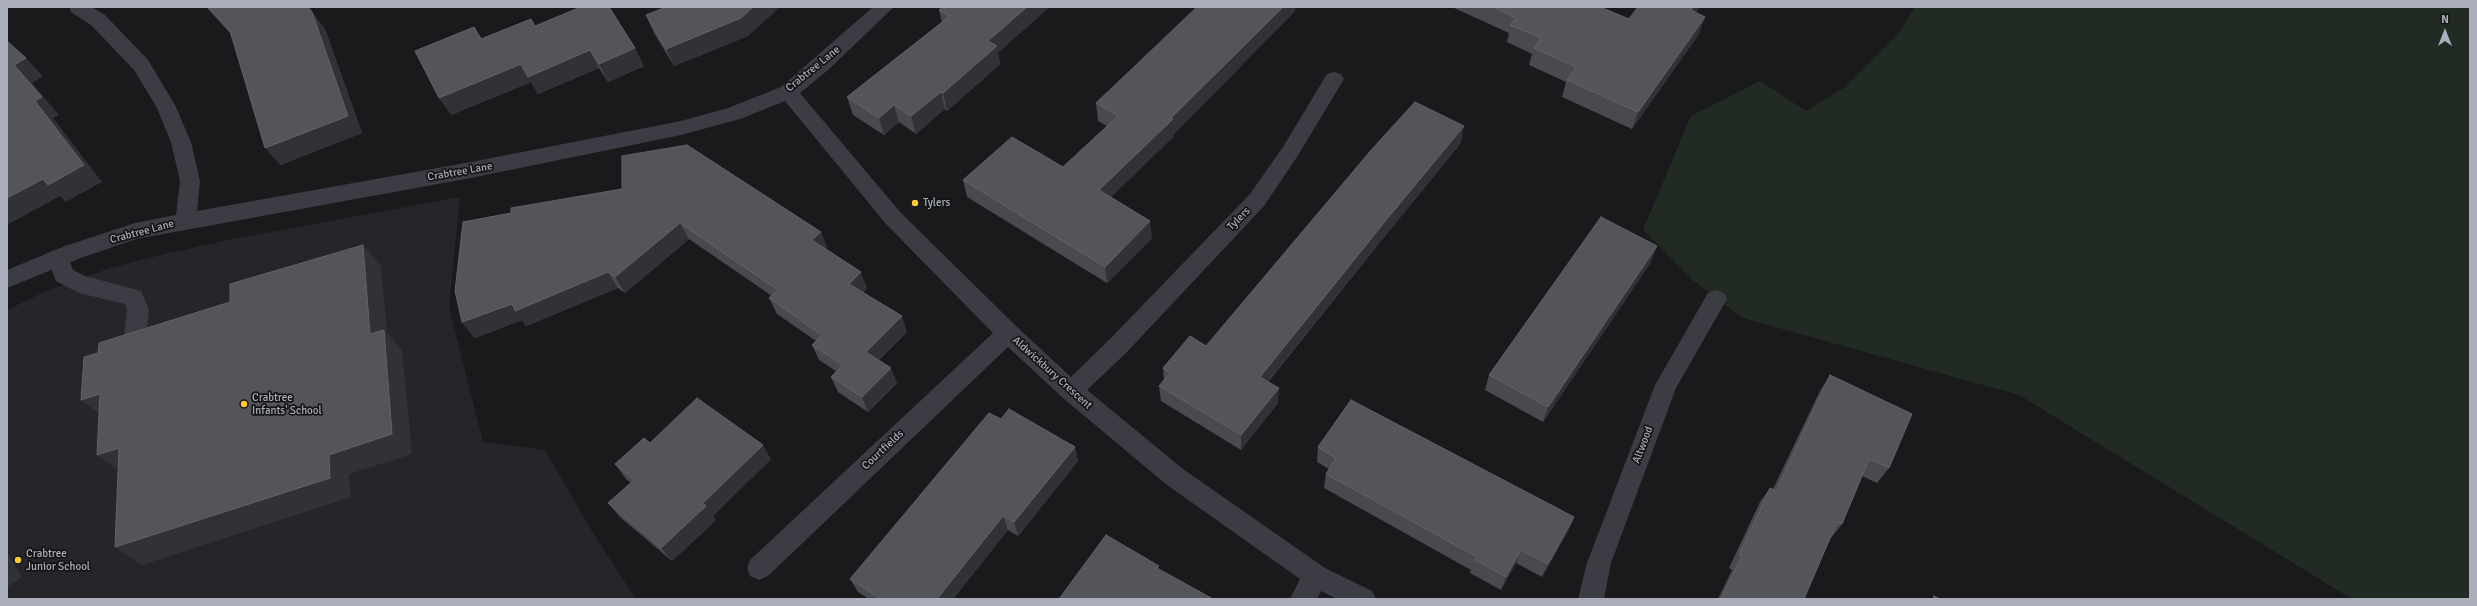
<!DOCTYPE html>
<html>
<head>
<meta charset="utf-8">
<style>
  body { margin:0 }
  #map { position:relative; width:2477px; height:606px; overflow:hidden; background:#1a1a1c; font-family:Signika,sans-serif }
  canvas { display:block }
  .frame { position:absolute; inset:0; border:8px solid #abafbd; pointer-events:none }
  .north { position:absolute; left:2425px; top:12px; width:40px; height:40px; -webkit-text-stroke:3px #151517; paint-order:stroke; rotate:0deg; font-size:11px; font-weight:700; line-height:16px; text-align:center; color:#abafbd }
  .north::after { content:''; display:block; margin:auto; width:14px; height:18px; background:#abafbd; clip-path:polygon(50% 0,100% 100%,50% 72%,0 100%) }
</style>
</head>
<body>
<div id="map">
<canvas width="2477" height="606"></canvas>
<div class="frame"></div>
<div class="north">N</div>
</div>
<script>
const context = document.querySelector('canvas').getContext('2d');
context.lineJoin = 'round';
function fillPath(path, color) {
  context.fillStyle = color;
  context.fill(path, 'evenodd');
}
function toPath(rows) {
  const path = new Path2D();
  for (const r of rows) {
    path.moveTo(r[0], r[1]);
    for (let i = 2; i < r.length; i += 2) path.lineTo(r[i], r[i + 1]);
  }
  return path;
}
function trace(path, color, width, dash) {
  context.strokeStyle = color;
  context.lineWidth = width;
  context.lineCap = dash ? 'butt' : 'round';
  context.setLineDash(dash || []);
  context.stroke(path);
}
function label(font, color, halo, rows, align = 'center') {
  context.font = font + ' Signika,sans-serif';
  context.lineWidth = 3.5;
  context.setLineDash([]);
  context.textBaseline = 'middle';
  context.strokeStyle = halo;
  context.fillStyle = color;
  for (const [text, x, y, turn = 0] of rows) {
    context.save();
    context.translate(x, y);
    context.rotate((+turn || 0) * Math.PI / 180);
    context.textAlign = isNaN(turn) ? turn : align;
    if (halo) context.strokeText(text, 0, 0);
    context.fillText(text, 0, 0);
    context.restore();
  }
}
const built = toPath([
  [460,197,449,307,483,442,545,450,593,533,636,599,7,599,7,310,44,292,110,268,169,253,233,239]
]);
const green = toPath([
  [1915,7,2470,7,2470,599,2352,599,2019,395,1743,318,1694,281,1643,230,1691,116,1760,81,1806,111,1845,87,1899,33]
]);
const lane = toPath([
  [58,249,66,252,73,270,85,276,141,291,149,310,145,345,142,352,134,354,126,352,123,345,127,310,125,304,79,293,56,281,47,258,50,252,58,249]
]);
const street = toPath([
  [69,7,92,7,105,15,148,60,175,105,191,142,200,181,197,211,471,162,681,121,728,108,781,87,873,7,894,7,828,70,800,93,900,212,1016,326,1071,377,1110,339,1250,194,1283,147,1327,74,1334,72,1341,74,1344,79,1341,84,1297,157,1264,206,1126,353,1087,390,1183,469,1325,568,1372,591,1376,599,1337,599,1321,591,1317,599,1290,599,1300,579,1167,485,1063,398,1008,347,768,576,759,580,750,576,747,568,750,560,993,333,886,224,785,101,740,119,681,135,471,178,136,239,81,258,7,288,7,270,65,246,135,223,176,215,180,181,171,142,156,106,134,70,91,25,71,12,69,7],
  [1716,290,1724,293,1727,299,1676,388,1611,563,1604,599,1578,599,1587,563,1655,385,1708,293,1716,290]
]);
const wall = toPath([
  [206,7,308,7,325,29,362,133,280,165,231,34],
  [943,7,998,53,1000,64,947,111,945,109,916,134,899,122,884,135,853,115,847,97,942,22,939,10],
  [1452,7,1600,7,1629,19,1696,13,1699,34,1632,129,1562,97,1566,82,1529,65,1532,54,1507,42,1509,33],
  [1295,11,1174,134,1174,136,1111,197,1152,238,1107,283,967,197,963,180,1063,167,1107,126,1098,121,1096,103],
  [646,15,748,36,674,66,654,33],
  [535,26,644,66,608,82,599,68,538,94,531,82,451,115,474,27,482,39],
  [1461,143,1385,236,1268,382,1278,403,1241,450,1161,401,1159,386,1164,381,1163,368,1206,346],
  [511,213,821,232,827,248,826,249,867,288,863,293,907,332,879,360,897,383,868,412,838,392,831,377,836,371,819,360,812,345,816,341,777,314,769,298,772,296,689,239,625,293,618,288,526,326,522,320,475,338,462,322],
  [1651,262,1543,422,1485,390,1489,375],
  [1830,375,1889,468,1877,483,1862,476,1842,524,1831,538,1830,538,1804,599,1718,599,1732,570,1729,568,1760,502,1770,488,1773,489,1820,391],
  [1001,419,1075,447,1078,461,1018,536,1008,530,953,599,869,599,858,592,850,579],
  [650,443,771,459,713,516,716,520,672,561,620,517,608,503,631,483,626,479,615,464],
  [1318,447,1574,517,1568,531,1542,577,1516,563,1501,590,1470,573,1471,570,1324,488,1326,474,1329,469,1317,462]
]);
const shadedWall = toPath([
  [753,7,780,7,748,36,674,66,666,49],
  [1027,7,1050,7,998,53,1000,64,947,111,943,93,988,41],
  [1283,7,1296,7,1295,11,1174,134,1174,136,1101,207,1099,190],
  [1693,7,1700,7,1684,28,1691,10],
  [312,12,325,29,362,133,280,165,265,148],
  [1705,17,1699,34,1632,129,1638,112],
  [635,48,644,66,608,82,599,64],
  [590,50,599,68,538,94,531,82,451,115,439,98,521,64],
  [26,58,43,76,32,83,59,115,53,118,102,182,66,202,60,196,7,225,7,198,35,101,14,65],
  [941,92,945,109,916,134,911,116],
  [894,105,899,122,884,135,879,118],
  [1464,126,1461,143,1385,236,1259,392,1260,377,1387,219],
  [1150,221,1152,238,1107,283,1105,267],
  [680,223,689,239,625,293,615,277],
  [821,232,827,248,819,256,812,240],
  [363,245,381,266,387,333,402,350,412,454,349,474,351,497,142,565,115,547,329,455,370,334],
  [1657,246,1651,262,1543,422,1548,407],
  [608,272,618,288,526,326,522,320,475,338,462,322,512,304],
  [861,272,867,288,855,300,849,284],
  [902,316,907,332,872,367,866,352],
  [891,368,897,383,868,412,862,397],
  [1279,388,1278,403,1241,450,1241,435],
  [100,394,107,420,81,400],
  [763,445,771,459,713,516,716,520,672,561,661,548,703,503],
  [1075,447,1078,461,1018,536,1014,522],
  [119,448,123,474,97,455],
  [1003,516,1008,530,953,599,937,599],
  [1574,517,1568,531,1542,577,1548,564],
  [1521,550,1516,563,1501,590,1506,577],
  [7,552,22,577,7,587]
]);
const building = toPath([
  [208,7,308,7,312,12,348,116,265,148,230,31,208,7],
  [581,7,609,7,635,48,599,64,590,50,528,77,521,64,439,98,415,51,474,27,481,39,531,19,535,26,581,7],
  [666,7,753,7,741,18,666,49,646,15,666,7],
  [943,7,1027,7,988,41,997,46,943,93,941,92,911,116,894,105,879,118,847,97,950,16,939,10,943,7],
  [1197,7,1283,7,1171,118,1173,119,1099,190,1150,221,1105,267,963,180,1012,137,1063,167,1118,116,1096,103,1197,7],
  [1493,7,1600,7,1629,19,1638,7,1693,7,1691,10,1705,17,1638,112,1567,80,1576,67,1534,48,1541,38,1510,25,1516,18,1493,7],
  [7,41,26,58,14,65,42,97,35,101,84,165,48,185,43,179,7,198,7,41],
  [1415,102,1464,126,1387,219,1260,377,1279,388,1241,435,1159,386,1170,373,1163,368,1190,336,1206,346,1373,148,1415,102],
  [687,145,821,232,812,240,861,272,849,284,902,316,866,352,891,368,862,397,831,377,843,365,812,345,822,335,769,298,778,290,680,223,615,277,608,272,515,311,512,304,462,322,455,291,463,222,511,213,511,208,622,189,622,156,687,145],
  [1601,217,1657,246,1548,407,1489,375,1601,217],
  [363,245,370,334,384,330,392,434,329,455,330,478,115,547,119,448,97,455,100,394,81,400,84,357,98,353,99,343,230,302,230,284,363,245],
  [1830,375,1912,414,1889,468,1869,459,1842,524,1837,522,1804,599,1721,599,1742,556,1739,555,1770,488,1776,491,1830,375],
  [697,398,763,445,703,503,706,506,661,548,608,503,634,480,615,464,644,438,650,443,697,398],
  [1351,400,1574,517,1548,564,1521,550,1506,577,1475,560,1477,557,1326,474,1336,458,1318,447,1351,400],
  [1009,409,1075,447,1014,522,1003,516,937,599,881,599,850,579,989,413,1001,419,1009,409],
  [1106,535,1159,566,1157,568,1213,599,1059,599,1106,535],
  [1934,596,1940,599,1933,599,1934,596]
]);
const markers = [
  [915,203,4,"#ffc92f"],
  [244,404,4,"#ffc92f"],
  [18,560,4,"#ffc92f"]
];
const streetNames = [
  ["Crabtree Lane",813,69,-39],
  ["Crabtree Lane",460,172,-10],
  ["Tylers",1239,219,-46],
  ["Crabtree Lane",142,232,-15],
  ["Aldwickbury Crescent",1052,373,42],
  ["Altwood",1643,445,-69],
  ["Courtfields",883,450,-43]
];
const poiNames = [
  ["Tylers",923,203],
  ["Crabtree",252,398],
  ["Infants' School",252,411],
  ["Crabtree",26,554],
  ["Junior School",26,567]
];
fillPath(built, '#26262a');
fillPath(green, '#212b23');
fillPath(lane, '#3c3d44');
fillPath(street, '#3c3d44');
fillPath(wall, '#484a4f');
fillPath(shadedWall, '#313236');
fillPath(building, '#53555b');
trace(building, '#61636a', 1);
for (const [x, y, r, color] of markers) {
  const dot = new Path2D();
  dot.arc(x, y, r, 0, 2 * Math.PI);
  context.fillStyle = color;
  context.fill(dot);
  trace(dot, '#151517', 1.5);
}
label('11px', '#abafbd', '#151517', streetNames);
label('11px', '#abafbd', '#151517', poiNames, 'left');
</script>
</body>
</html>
